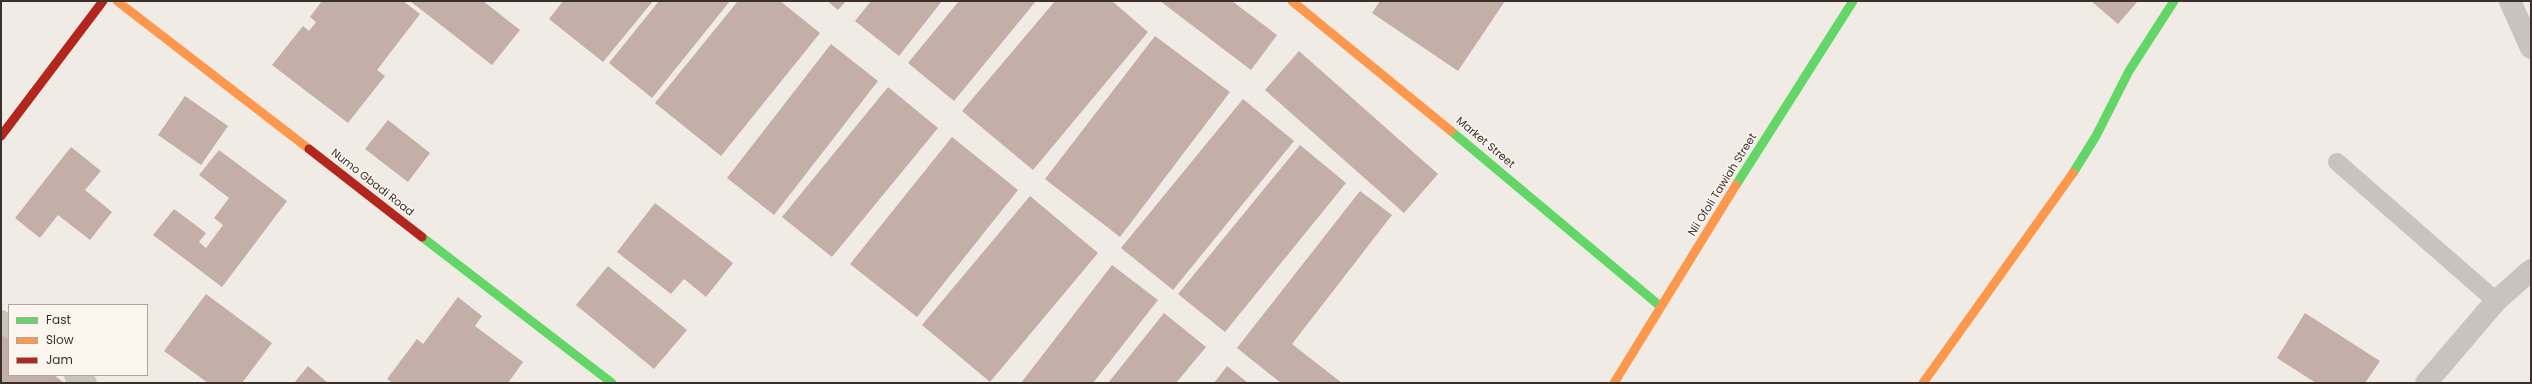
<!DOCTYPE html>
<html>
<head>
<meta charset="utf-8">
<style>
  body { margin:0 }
  #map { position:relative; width:2532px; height:384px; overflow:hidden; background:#f0ebe5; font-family:Poppins,sans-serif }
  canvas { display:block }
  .frame { position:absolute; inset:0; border:2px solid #3b302b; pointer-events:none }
  .legend { position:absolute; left:8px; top:304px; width:140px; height:72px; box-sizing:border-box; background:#fbf5ee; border:1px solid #aea6a0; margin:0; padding:5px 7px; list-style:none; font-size:12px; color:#3b302b }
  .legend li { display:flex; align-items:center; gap:8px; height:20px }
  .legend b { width:20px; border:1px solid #aea6a0 }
</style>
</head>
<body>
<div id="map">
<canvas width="2532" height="384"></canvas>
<div class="frame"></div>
<ul class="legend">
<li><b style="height:5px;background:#63d668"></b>Fast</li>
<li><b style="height:5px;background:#ff974d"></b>Slow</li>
<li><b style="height:5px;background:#b3261e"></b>Jam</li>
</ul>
</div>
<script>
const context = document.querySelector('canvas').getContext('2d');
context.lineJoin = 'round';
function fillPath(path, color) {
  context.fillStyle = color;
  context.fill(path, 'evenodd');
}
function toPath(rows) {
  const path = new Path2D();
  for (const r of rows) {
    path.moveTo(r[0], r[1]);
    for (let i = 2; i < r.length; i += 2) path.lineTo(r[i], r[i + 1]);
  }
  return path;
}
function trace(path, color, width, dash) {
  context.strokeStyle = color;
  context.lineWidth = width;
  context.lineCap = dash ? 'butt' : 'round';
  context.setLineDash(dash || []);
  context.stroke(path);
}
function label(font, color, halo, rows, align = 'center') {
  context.font = font + ' Poppins,sans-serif';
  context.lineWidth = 3;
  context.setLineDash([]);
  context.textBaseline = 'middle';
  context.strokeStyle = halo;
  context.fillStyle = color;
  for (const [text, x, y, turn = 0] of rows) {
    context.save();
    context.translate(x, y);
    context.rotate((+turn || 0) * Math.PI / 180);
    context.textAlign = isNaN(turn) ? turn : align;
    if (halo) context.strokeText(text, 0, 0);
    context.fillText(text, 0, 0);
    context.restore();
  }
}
const building = toPath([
  [322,1,403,1,420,14,377,70,385,76,348,123,272,65,303,26,309,31,316,22,310,17],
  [410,1,483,1,520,30,492,65],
  [563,1,653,1,603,62,549,19],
  [659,1,730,1,652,98,609,63],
  [738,1,780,1,820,33,721,156,655,103],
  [827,1,846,1,838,10],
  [871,1,942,1,899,56,855,21],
  [959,1,1036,1,954,101,908,63],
  [1055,1,1112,1,1148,32,1033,170,962,111],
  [1160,1,1232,1,1277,35,1251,70],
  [1380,1,1505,1,1458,71,1372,13],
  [2091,1,2138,1,2118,24],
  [1155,36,1230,92,1120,237,1045,179],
  [831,44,878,81,774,215,727,178],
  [1299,51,1438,174,1404,213,1265,90],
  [888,87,938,128,832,257,782,217],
  [185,96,228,126,201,165,158,135],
  [1243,99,1294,141,1173,290,1121,248],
  [388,120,430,153,408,182,365,149],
  [952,137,1018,190,917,317,850,264],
  [1300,145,1346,183,1225,332,1178,294],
  [71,147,101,171,85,190,112,212,90,240,58,215,40,238,15,218],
  [219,150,287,201,222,287,153,235,174,209,206,233,199,242,206,248,223,225,214,218,229,198,199,175],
  [1360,191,1392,215,1292,344,1342,383,1281,383,1237,348],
  [1030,196,1098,253,990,382,922,325],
  [655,203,733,263,706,297,684,279,671,294,617,252],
  [1112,265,1158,300,1093,383,1021,383],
  [608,266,687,330,654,369,576,305],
  [206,294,272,343,242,383,208,383,164,351],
  [458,297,482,316,475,326,523,362,508,383,393,383,387,379,417,339,423,344],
  [1164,313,1206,347,1176,383,1108,383],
  [2305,313,2380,361,2365,383,2316,383,2277,358],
  [1,331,9,337,9,375,54,375,64,383,1,383],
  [308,366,328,383,294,383],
  [1227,366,1248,383,1214,383]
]);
const lane = toPath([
  [2337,162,2496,301]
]);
const street = toPath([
  [2510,1,2531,48],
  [1,321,9,327],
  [75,375,86,383],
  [2426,383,2496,301,2531,270]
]);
const fast = toPath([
  [1451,131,1660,306],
  [2073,173,2096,136,2129,71,2174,1],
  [1736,185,1853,1],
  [422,237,612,383]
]);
const slow = toPath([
  [117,1,309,149],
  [1292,1,1451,131],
  [1614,383,1736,185],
  [1923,383,2073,173]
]);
const jam = toPath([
  [1,136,103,1],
  [309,149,422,237]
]);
const streetNames = [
  ["Market Street",1485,143,40],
  ["Numo Gbadi Road",372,183,38],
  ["Nii Ofoli Tawiah Street",1723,185,-58]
];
fillPath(building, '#c3afa7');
trace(lane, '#c9c3be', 18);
trace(street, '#c9c3be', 22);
trace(fast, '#63d668', 9);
trace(slow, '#ff974d', 9);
trace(jam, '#b3261e', 9);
label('11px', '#3b302b', '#fbf5ee', streetNames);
</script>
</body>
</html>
